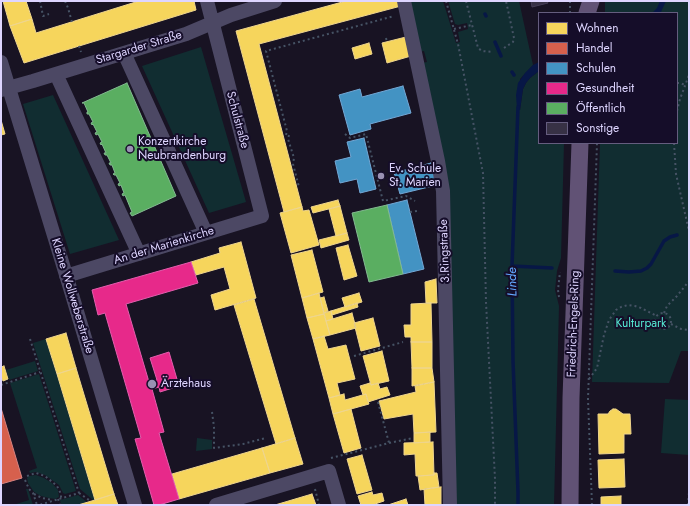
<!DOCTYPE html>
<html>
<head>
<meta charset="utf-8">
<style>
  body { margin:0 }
  #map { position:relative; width:690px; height:506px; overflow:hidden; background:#181323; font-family:Jost,sans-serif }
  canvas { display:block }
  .frame { position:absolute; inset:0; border:2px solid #ded5ff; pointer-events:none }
  .legend { position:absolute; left:538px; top:12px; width:140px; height:132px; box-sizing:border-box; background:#150d29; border:1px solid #655d7f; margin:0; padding:5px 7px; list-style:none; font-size:12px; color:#ded5ff }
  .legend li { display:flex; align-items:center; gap:8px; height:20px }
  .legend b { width:20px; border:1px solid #655d7f }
</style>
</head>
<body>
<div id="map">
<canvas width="690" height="506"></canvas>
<div class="frame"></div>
<ul class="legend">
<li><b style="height:11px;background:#f6d55c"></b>Wohnen</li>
<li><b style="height:11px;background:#d6604d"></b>Handel</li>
<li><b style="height:11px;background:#4393c3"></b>Schulen</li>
<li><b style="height:11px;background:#e7298a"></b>Gesundheit</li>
<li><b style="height:11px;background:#5aae61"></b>Öffentlich</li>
<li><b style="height:11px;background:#373145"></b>Sonstige</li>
</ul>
</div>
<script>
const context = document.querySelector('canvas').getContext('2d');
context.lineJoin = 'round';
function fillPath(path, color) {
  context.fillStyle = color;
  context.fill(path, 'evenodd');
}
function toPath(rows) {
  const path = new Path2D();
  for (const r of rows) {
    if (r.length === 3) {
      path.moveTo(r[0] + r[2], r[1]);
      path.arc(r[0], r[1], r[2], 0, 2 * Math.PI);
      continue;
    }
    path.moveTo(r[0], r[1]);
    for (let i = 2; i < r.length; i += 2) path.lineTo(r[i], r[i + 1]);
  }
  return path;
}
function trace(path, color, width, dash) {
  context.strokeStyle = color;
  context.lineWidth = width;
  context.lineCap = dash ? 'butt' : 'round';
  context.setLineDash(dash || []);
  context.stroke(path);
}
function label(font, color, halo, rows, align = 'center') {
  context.font = font + ' Jost,sans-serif';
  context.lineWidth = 4;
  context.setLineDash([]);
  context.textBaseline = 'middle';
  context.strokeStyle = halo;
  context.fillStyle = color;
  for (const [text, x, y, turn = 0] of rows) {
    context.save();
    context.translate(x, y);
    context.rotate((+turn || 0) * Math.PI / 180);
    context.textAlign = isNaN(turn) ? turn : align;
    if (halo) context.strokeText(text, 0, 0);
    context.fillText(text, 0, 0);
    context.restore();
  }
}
const green = toPath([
  [407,1,443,1,456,43,460,42,458,32,468,29,467,23,458,25,455,24,448,1,519,1,533,65,520,79,520,110,523,89,526,83,530,78,539,71,539,143,564,143,561,258,557,271,555,290,559,306,554,505,454,505,446,191,421,63,427,62,424,51,419,52],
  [605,1,689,1,689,351,681,351,669,383,592,382,600,143,677,143,677,13,605,13],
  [201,47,246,202,209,213,142,66],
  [53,95,119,240,70,254,23,104],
  [46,339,95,500,93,500,80,489,33,343],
  [35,361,38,371,9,380,6,370],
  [39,374,76,491,65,494,63,493,59,485,45,475,36,472,30,473,29,471,37,468,10,383],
  [665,399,689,400,689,455,661,453],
  [197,438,212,440,212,449,196,451],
  [36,475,44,478,52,483,58,490,59,497,55,499,49,498,41,496,34,492,28,483,27,478,29,476],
  [26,489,28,489,33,505,13,505,29,500],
  [78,495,87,502,78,505,61,505,60,500]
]);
const water = toPath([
  [660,1,666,1,661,12,660,13,652,13,657,8],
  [539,62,539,71,530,78,526,83,523,89,520,110,518,110,517,109,516,95,518,83,525,73,533,65]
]);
const homes = toPath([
  [3,1,26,1,32,19,10,26,3,1],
  [139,1,194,1,196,10,24,63,10,26,32,19,36,33,139,1],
  [346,1,400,1,401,6,259,44,302,207,284,212,236,31,346,1],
  [406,37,411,56,387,63,382,43,406,37],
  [369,43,372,54,355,59,352,48,369,43],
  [1,120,5,134,1,135,1,120],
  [338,200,340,206,313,213,311,207,338,200],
  [340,206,347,233,336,236,329,209,340,206],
  [302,207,303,211,309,210,319,245,291,253,280,213,302,207],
  [347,233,349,240,321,248,319,240,347,233],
  [241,242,256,298,215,310,211,295,230,289,224,267,196,275,191,262,220,253,219,248,241,242],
  [348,245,357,276,344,280,336,248,348,245],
  [312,250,323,292,302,298,291,255,312,250],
  [436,279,437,303,426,303,425,282,436,279],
  [319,293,324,314,307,318,302,298,319,293],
  [359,293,362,302,345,307,342,298,359,293],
  [324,297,328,311,324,313,320,298,324,297],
  [254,299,295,438,276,444,234,305,254,299],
  [357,303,358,307,332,315,331,311,357,303],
  [431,303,432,342,411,342,411,337,405,337,404,325,411,325,411,304,431,303],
  [331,311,333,319,326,321,324,313,331,311],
  [352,313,356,328,330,335,326,321,352,313],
  [324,314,330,335,313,339,307,318,324,314],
  [373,318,380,346,361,351,354,323,373,318],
  [66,333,76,368,57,374,46,339,66,333],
  [324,336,328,349,346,345,355,379,337,383,340,395,329,398,313,339,324,336],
  [411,342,432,342,432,368,412,368,411,342],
  [382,351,389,381,371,385,363,356,382,351],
  [4,366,8,379,3,381,1,376,1,367,4,366],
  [76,368,114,494,95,500,57,374,76,368],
  [412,368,432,368,434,382,412,386,412,368],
  [434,382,436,432,414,433,413,414,384,419,379,401,416,392,415,386,434,382],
  [370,383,371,385,378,383,380,389,387,387,390,395,368,402,366,394,363,395,360,386,370,383],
  [344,394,345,400,366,394,369,404,333,414,329,398,344,394],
  [351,409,361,448,344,453,333,414,351,409],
  [613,409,616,409,623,414,630,414,631,434,624,434,624,453,599,454,598,414,608,414,610,411,613,409],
  [430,432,430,442,414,443,414,433,430,432],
  [295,438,303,464,270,473,262,448,295,438],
  [433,442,434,475,416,476,415,454,404,455,404,443,433,442],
  [262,448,270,473,179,499,172,474,262,448],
  [362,455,372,490,357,494,347,459,362,455],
  [624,459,625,487,599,488,598,460,624,459],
  [434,473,437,473,439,487,420,490,418,476,434,475,434,473],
  [441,487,441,505,425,505,424,489,441,487],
  [372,492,373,495,382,493,384,501,375,504,376,505,361,505,358,496,372,492],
  [114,494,118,505,78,505,95,500,114,494],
  [312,494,316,505,275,505,312,494],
  [621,496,621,505,601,505,601,497,621,496],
  [406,499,408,505,388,505,406,499]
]);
const shops = toPath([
  [1,408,22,478,1,484,1,408]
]);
const schools = toPath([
  [403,86,411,113,370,124,371,129,350,135,339,95,360,89,362,97,403,86],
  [364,138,376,189,360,193,357,179,340,183,335,161,351,157,347,142,364,138],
  [431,163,436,166,437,185,400,194,394,173,431,163],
  [407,200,424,269,403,274,387,205,407,200]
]);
const health = toPath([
  [191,262,198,283,126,304,149,382,157,380,150,358,169,352,179,386,160,392,159,387,152,389,164,432,159,433,179,499,159,505,154,505,135,439,141,438,105,313,98,315,92,290,191,262]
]);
const public = toPath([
  [127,83,176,196,132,216,130,213,132,212,125,195,123,196,122,194,124,193,121,185,119,186,118,184,120,183,116,175,114,175,113,174,115,173,112,165,110,165,109,163,111,163,107,155,105,155,104,153,106,153,102,144,101,145,100,143,102,142,98,134,96,135,95,133,97,132,93,124,92,125,91,123,93,122,89,114,87,114,87,112,88,112,84,103,82,103,127,83],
  [387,205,403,274,369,282,352,213,387,205]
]);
const stream = toPath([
  [485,14,486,16],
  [495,42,501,56],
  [512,72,514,75],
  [512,266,552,268],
  [615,271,629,272,641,271,647,268,651,264,664,241,670,237,677,235],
  [518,505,518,492,513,361,512,266,518,107]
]);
const building = toPath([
  [531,1,547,1,548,3,532,7,531,1]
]);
const path = toPath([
  [40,1,43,16,49,14],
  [65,1,68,8,72,22],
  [446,1,458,44,483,173,486,302,495,479,495,505],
  [466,1,478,48,482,51,493,52],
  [570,1,570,13],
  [454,29,472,25],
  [386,38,387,42],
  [79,46,81,52],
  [504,48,513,42,514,38,506,1],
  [677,83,680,83,685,85],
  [677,111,680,99,689,75],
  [345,134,350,138,366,134,383,201,406,196,415,201],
  [286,135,287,131,266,51,394,16],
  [289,135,288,139,294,158,293,164,299,187],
  [674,143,676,174,689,231],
  [410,212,417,211],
  [559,297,558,290,560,272],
  [663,321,8],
  [664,313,667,306,677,296,689,281],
  [671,324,681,329,689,330],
  [30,339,79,493,39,505],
  [354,356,403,342],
  [589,379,592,375,597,368,604,335,609,320,616,310,621,307,628,305,635,306,641,308,657,316],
  [1,385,40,372],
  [378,402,389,443],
  [212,412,214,427,214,448,243,444,266,438],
  [331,458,389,443,413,438],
  [27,476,36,473,45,476,57,486,61,494,61,498],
  [25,480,29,489,33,493,37,505],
  [315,489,319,505],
  [79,493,89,500],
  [34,494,42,498,52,500],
  [58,499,60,505],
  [592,505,588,399,597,143],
  [688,505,689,492]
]);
const minor = toPath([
  [404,1,438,161,443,191,450,505],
  [124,53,206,233],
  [1,62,70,288,135,505],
  [56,74,139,254],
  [1,90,33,81,186,34,231,15,275,1],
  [66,276,262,216,207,1],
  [216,505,329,471,339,505]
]);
const major = toPath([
  [587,13,591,1],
  [570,505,571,398,580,143]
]);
const markers = [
  [130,149,4,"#9991b2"],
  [381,176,4,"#9991b2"],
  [152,384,5,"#9991b2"]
];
const streetNames = [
  ["Stargarder Straße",139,48,-17],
  ["Schulstraße",237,120,75],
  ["An der Marienkirche",164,246,-17],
  ["3.Ringstraße",445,251,-92],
  ["Kleine Wollweberstraße",72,296,73],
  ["Friedrich-Engels-Ring",574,324,-88]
];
const poiNames = [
  ["Konzertkirche",138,142],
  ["Neubrandenburg",138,156],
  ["Ev. Schule",389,169],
  ["St. Marien",389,183],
  ["Ärztehaus",161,384]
];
const parkNames = [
  ["Kulturpark",641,324]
];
const waterNames = [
  ["Linde",513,282,-91]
];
fillPath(green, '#112d31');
fillPath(water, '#071746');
fillPath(homes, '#f6d55c');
trace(homes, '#efd58d', 1);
fillPath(shops, '#d6604d');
trace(shops, '#d88382', 1);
fillPath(schools, '#4393c3');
trace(schools, '#72a7d5', 1);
fillPath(health, '#e7298a');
trace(health, '#e45dad', 1);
fillPath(public, '#5aae61');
trace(public, '#82ba90', 1);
trace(stream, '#071746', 3.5);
fillPath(building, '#373145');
trace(building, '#453e56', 1);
trace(path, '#465365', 2, [2, 3]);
trace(minor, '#4c4864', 14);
trace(major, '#615275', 17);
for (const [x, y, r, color] of markers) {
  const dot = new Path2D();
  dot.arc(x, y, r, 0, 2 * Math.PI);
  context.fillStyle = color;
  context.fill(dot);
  trace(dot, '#150d29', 1.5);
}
label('12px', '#ded5ff', '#150d29', streetNames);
label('12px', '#ded5ff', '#150d29', poiNames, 'left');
label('12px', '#55ebd4', '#150d29', parkNames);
label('italic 13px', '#63a7ff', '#150d29', waterNames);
</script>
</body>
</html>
